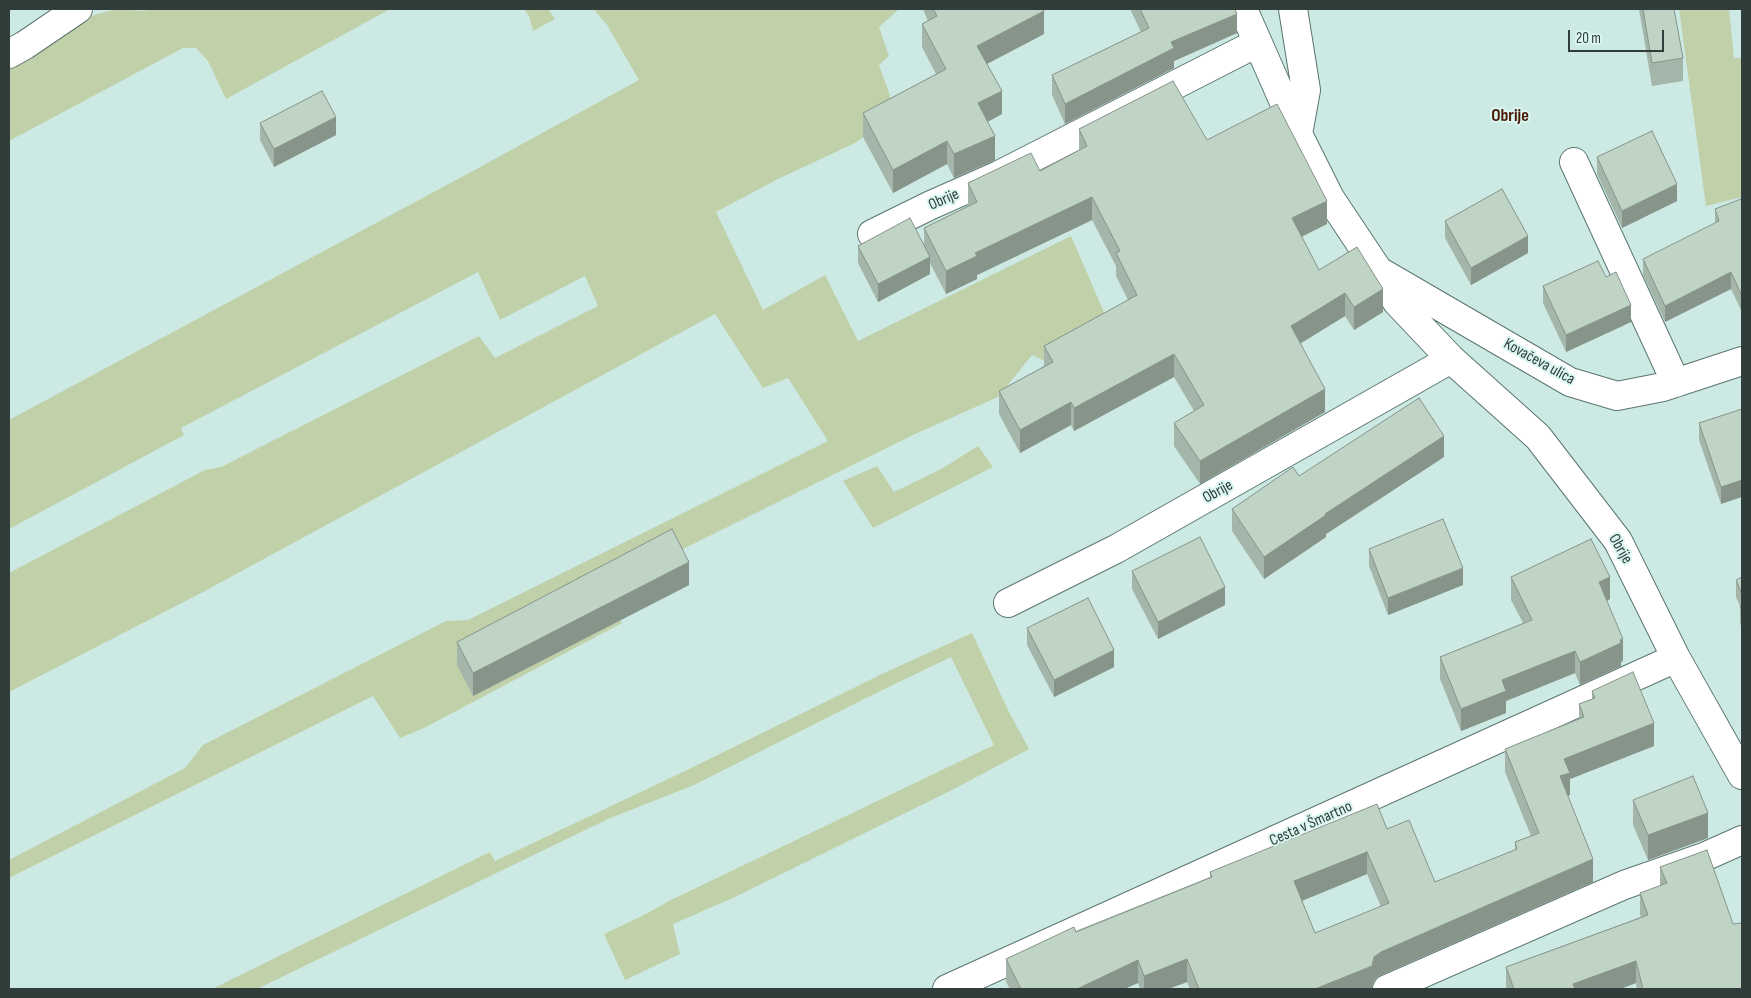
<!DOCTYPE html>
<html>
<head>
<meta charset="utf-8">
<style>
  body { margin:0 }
  #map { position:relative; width:1751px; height:998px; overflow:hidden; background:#cce9e4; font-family:"Sofia Sans Condensed",sans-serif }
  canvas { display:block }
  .frame { position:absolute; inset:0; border:10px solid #313d3b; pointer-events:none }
  .scale { position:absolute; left:1568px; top:30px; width:96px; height:22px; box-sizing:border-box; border:2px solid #313d3b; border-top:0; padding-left:6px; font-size:15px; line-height:18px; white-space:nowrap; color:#313d3b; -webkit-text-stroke:4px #d9f6f1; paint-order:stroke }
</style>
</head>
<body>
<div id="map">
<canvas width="1751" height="998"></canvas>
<div class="frame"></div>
<div class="scale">20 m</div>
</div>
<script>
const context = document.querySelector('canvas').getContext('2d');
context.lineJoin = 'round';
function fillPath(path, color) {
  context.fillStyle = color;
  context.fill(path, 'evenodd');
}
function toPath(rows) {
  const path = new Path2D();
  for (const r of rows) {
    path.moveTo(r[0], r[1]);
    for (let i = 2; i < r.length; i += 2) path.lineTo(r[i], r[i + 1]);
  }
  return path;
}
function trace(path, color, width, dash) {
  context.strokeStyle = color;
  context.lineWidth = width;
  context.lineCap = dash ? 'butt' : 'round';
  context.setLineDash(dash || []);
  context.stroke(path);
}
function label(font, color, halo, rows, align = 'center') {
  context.font = font + ' "Sofia Sans Condensed",sans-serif';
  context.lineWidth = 4;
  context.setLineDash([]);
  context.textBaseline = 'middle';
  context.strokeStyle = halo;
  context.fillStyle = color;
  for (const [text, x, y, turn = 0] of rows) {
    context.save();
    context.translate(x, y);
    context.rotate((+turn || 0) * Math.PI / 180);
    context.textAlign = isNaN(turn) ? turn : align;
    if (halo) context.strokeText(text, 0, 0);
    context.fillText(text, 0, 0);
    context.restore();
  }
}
const green = toPath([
  [117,9,143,11,153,9,390,9,226,99,208,61,196,48,183,48,9,141,9,63,94,15],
  [524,9,548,9,555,19,533,31,529,16],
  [599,9,899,9,879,27,889,56,879,65,897,115,885,121,855,143,778,179,716,212,763,310,825,275,858,341,1071,236,1110,326,1047,362,1032,355,998,397,913,435,677,552,598,586,622,623,424,728,400,738,373,696,9,878,9,860,185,768,203,745,446,621,468,620,828,441,788,378,763,388,715,314,203,592,9,692,9,573,205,470,221,467,479,336,495,358,598,306,585,276,500,320,478,272,181,428,184,435,9,529,9,420,471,172,639,80,607,25,595,11],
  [1679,9,1729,9,1734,58,1742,58,1742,197,1706,206],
  [978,446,993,467,873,528,843,481,877,466,894,492,943,468],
  [972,633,1009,712,1029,749,954,789,735,897,673,924,680,954,625,980,604,934,646,914,671,900,994,745,951,657,868,697,694,785,608,819,257,989,212,989,490,852,495,861,685,771,884,673]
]);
const street = toPath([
  [1243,9,1298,134,1330,198,1378,270,1397,302,1451,359,1538,437,1618,541,1676,658,1742,775],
  [1293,9,1306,90,1298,134],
  [9,54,25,45,78,9],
  [1574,162,1676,383],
  [872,234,931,205,999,175,1257,43],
  [1379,271,1570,382,1617,396,1663,387,1742,361],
  [1008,603,1116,549,1451,359],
  [947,989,1676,658],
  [1387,989,1624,885,1704,857,1742,840]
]);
const wall = toPath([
  [923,9,1043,9,1044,34,987,64,1002,114,987,122,995,160,954,178,947,164,893,193,863,137,863,113,936,74,922,47,922,24,928,21],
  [1130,9,1235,9,1237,33,1174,61,1174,68,1065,124,1052,95,1052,75,1141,32],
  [1639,9,1674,9,1683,58,1683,81,1652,86],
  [260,123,336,135,274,167,260,140],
  [1079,129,1207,140,1327,224,1302,237,1319,270,1383,312,1354,330,1345,316,1300,344,1325,412,1200,484,1174,446,1174,423,1194,411,1174,377,1074,431,1071,425,1020,453,999,414,999,391,1044,366,1044,346,1128,300,1116,276,1116,266,1092,220,977,275,977,279,946,294,930,263,930,274,878,302,858,263,858,246,924,245,924,228,968,206,968,183,1040,171,1079,151],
  [1597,157,1677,201,1622,228,1597,174],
  [1742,202,1742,312,1731,289,1665,322,1643,275,1643,259,1715,224,1715,209],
  [1445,221,1528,253,1471,285,1445,238],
  [1606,277,1631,322,1566,352,1543,303,1543,286],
  [1742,409,1721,504,1699,440,1699,423],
  [1444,457,1326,534,1326,537,1264,579,1232,531,1232,509,1299,476],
  [1369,549,1463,585,1388,615,1369,566],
  [1132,571,1225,605,1158,639,1132,589],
  [1511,577,1610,599,1607,601,1623,661,1621,662,1621,666,1580,685,1575,673,1506,701,1506,713,1461,731,1440,679,1440,657,1523,623,1511,600],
  [1742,577,1742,629,1740,623,1740,606,1736,597,1736,580],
  [689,585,473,696,457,665,457,642],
  [1027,628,1114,667,1054,697,1027,645],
  [1592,691,1654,746,1570,779,1570,795,1568,796,1593,882,1381,975,1374,980,1371,989,1190,989,1187,982,1168,989,1140,989,1138,983,1124,989,1010,989,1006,982,1006,959,1210,877,1210,872,1387,829,1435,882,1515,850,1515,842,1531,836,1505,772,1505,749,1579,720,1579,704,1592,699],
  [1367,874,1381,907,1315,933,1302,901],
  [1633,800,1708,838,1648,860,1633,825],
  [1660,867,1742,989,1637,989,1636,983,1620,989,1506,989,1506,967,1641,917,1640,915,1640,893,1660,886]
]);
const shadedWall = toPath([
  [1044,11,1044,34,977,69,977,46],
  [1237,14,1237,33,1174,61,1174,68,1065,124,1065,104,1171,42],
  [1002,91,1002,114,978,127,978,103],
  [336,117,336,135,274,167,274,149],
  [995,136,995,160,954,178,954,154],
  [947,141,947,164,893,193,893,170],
  [1677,184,1677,201,1622,228,1622,211],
  [1092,197,1092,220,977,275,977,279,946,294,946,271,975,253],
  [1327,201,1327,224,1292,241,1292,218],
  [1528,236,1528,253,1471,285,1471,268],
  [930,257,930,274,878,302,878,284],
  [1731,272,1731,289,1665,322,1665,306],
  [1383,289,1383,312,1354,330,1354,307],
  [1345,293,1345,316,1291,349,1291,326],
  [1631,305,1631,322,1566,352,1566,335],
  [1174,354,1174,377,1074,431,1074,408],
  [1325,389,1325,412,1200,484,1200,461],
  [1071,402,1071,425,1020,453,1020,430],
  [1444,436,1444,457,1326,534,1326,537,1264,579,1264,557,1325,514],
  [1742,480,1742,497,1721,504,1721,487],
  [689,562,689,585,473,696,473,673],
  [1463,568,1463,585,1388,615,1388,598],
  [1610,577,1610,599,1599,605,1599,582],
  [1225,587,1225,605,1158,639,1158,622],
  [1623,639,1623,661,1621,662,1621,666,1580,685,1580,662],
  [1114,650,1114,667,1054,697,1054,680],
  [1575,651,1575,673,1506,701,1506,713,1461,731,1461,709,1502,680],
  [1654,723,1654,746,1570,779,1570,795,1560,799,1560,776,1564,759],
  [1708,813,1708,838,1648,860,1648,835],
  [1367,852,1367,874,1294,904,1294,881],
  [1593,859,1593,882,1381,975,1374,980,1372,989,1315,989,1374,957,1381,952],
  [1187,959,1187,982,1168,989,1144,989,1144,976],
  [1138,960,1138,983,1124,989,1077,989],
  [1636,961,1636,983,1620,989,1573,989,1573,984]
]);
const building = toPath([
  [933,9,1043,9,1044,11,977,46,1002,91,978,103,995,136,954,154,947,141,893,170,863,113,946,69,922,24,937,16,933,9],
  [1140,9,1235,9,1237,14,1171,42,1174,48,1065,104,1052,75,1149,28,1140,9],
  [1643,9,1674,9,1683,58,1652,63,1643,9],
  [1173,81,1207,140,1277,104,1327,201,1292,218,1319,270,1357,247,1383,289,1354,307,1345,293,1291,326,1325,389,1200,461,1174,423,1204,405,1174,354,1074,408,1071,402,1020,430,999,391,1053,362,1044,346,1137,295,1116,253,1120,251,1092,197,975,253,977,256,946,271,924,228,977,202,968,183,1031,153,1040,171,1087,146,1079,129,1173,81],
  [322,91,336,117,274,149,260,123,322,91],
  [1652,131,1677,184,1622,211,1597,157,1652,131],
  [1502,189,1528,236,1471,268,1445,221,1502,189],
  [1741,199,1742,202,1742,296,1731,272,1665,306,1643,259,1719,221,1715,209,1741,199],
  [910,218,930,257,878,284,858,246,910,218],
  [1598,261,1606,277,1616,272,1631,305,1566,335,1543,286,1598,261],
  [1419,398,1444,436,1325,514,1326,515,1264,557,1232,509,1293,467,1299,476,1419,398],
  [1742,409,1742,480,1721,487,1699,423,1742,409],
  [1443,519,1463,568,1388,598,1369,549,1443,519],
  [672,529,689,562,473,673,457,642,672,529],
  [1200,537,1225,587,1158,622,1132,571,1200,537],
  [1591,539,1610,577,1599,582,1623,639,1620,640,1621,643,1580,662,1575,651,1502,680,1506,691,1461,709,1440,657,1532,620,1511,577,1591,539],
  [1742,577,1742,594,1736,580,1742,577],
  [1088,598,1114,650,1054,680,1027,628,1088,598],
  [1742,605,1742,611,1740,606,1742,605],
  [1633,672,1654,723,1564,759,1570,773,1560,776,1593,859,1381,952,1374,957,1372,966,1315,989,1199,989,1187,959,1144,976,1138,960,1077,989,1021,989,1006,959,1074,927,1076,932,1212,877,1210,872,1377,804,1387,829,1409,820,1435,882,1517,849,1515,842,1539,833,1505,749,1584,717,1579,704,1595,698,1592,691,1633,672],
  [1367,852,1389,903,1315,933,1294,881,1367,852],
  [1693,776,1708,813,1648,835,1633,800,1693,776],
  [1707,850,1733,924,1742,923,1742,989,1643,989,1636,961,1573,984,1575,989,1514,989,1506,967,1648,915,1640,893,1667,883,1660,867,1707,850]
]);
const streetNames = [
  ["Obrije",944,200,-24],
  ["Kovačeva ulica",1539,362,29],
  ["Obrije",1218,492,-29],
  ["Obrije",1620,549,60],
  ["Cesta v Šmartno",1311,824,-24]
];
const neighbourhoodNames = [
  ["Obrije",1510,116]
];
fillPath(green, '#c0d1a9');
trace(street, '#5b7570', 30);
trace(street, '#fff', 28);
fillPath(wall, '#a4b6a9');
fillPath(shadedWall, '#86948a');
fillPath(building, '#bfd4c5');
trace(building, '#86948a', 1);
label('16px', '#313d3b', '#d9f6f1', streetNames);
label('bold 18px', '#4c1b08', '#d9f6f1', neighbourhoodNames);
</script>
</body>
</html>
